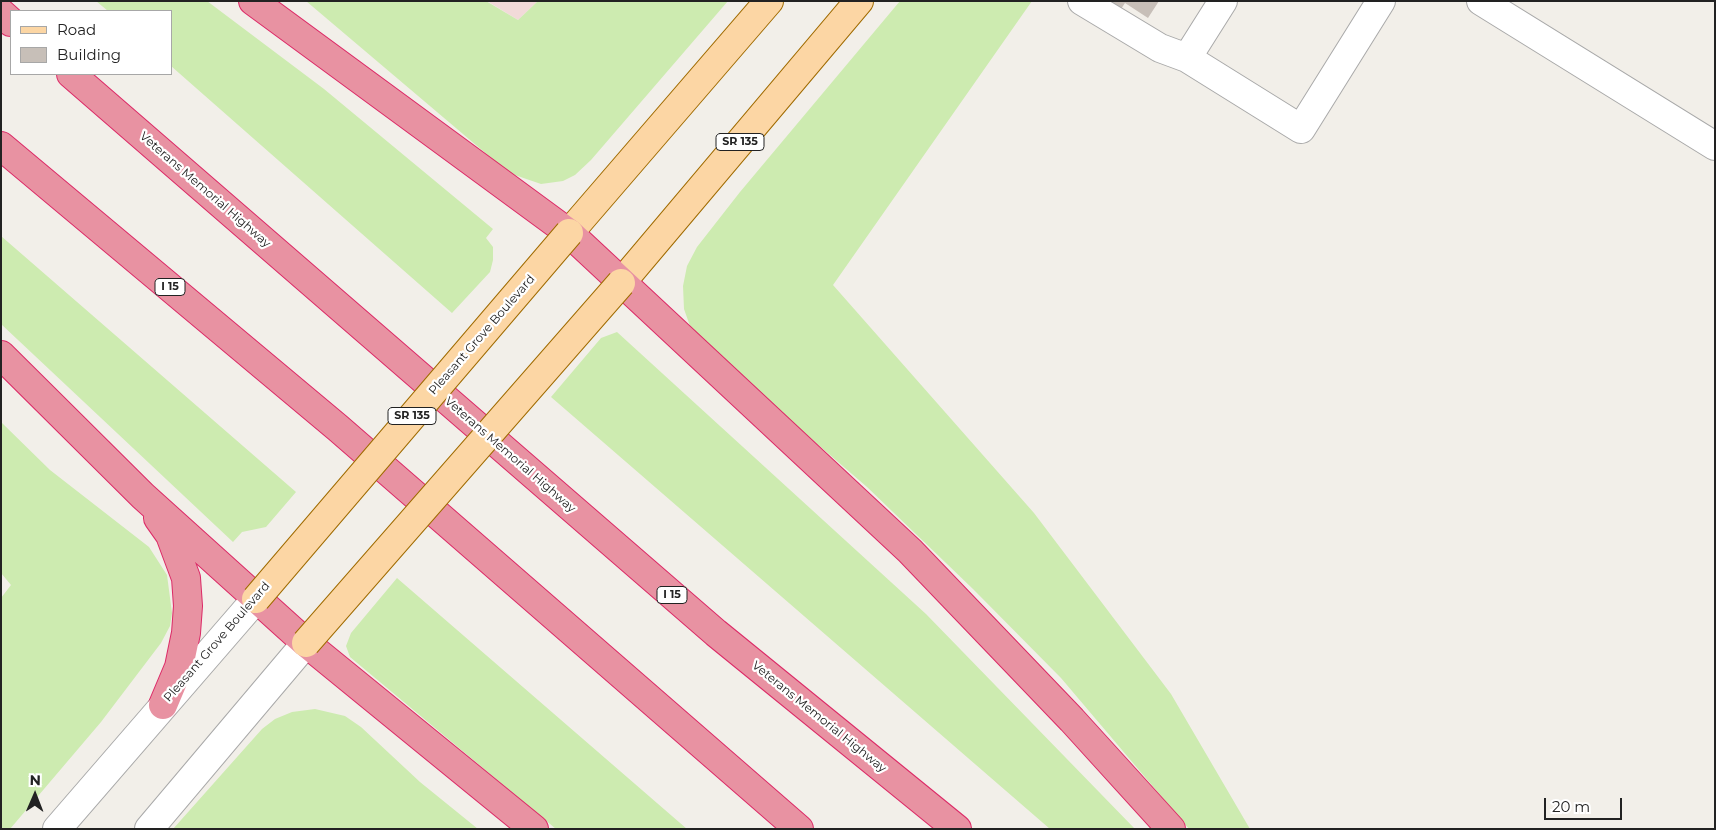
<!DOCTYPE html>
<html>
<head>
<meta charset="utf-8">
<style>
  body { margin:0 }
  #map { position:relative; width:1716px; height:830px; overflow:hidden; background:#f2efe9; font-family:Montserrat,sans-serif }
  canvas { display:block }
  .frame { position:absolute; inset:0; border:2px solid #222; pointer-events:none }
  .legend { position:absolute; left:10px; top:10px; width:162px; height:65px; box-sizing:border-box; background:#fff; border:1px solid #a7a7a7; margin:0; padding:6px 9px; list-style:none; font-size:15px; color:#222 }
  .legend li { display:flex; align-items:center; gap:10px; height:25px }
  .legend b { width:25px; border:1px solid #a7a7a7 }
  .north { position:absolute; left:10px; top:770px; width:50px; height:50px; -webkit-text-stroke:4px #fff; paint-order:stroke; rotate:1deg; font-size:14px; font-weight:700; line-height:20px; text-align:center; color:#222 }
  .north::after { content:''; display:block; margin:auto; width:18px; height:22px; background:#222; clip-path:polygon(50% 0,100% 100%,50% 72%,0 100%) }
  .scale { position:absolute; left:1544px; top:798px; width:78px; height:22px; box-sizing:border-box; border:2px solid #222; border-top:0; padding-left:6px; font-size:15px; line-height:18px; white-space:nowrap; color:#222; -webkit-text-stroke:4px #fff; paint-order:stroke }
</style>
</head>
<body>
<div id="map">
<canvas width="1716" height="830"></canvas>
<div class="frame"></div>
<ul class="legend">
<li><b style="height:6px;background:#fcd6a4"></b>Road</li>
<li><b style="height:14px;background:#c7bfb8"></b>Building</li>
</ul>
<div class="north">N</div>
<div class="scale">20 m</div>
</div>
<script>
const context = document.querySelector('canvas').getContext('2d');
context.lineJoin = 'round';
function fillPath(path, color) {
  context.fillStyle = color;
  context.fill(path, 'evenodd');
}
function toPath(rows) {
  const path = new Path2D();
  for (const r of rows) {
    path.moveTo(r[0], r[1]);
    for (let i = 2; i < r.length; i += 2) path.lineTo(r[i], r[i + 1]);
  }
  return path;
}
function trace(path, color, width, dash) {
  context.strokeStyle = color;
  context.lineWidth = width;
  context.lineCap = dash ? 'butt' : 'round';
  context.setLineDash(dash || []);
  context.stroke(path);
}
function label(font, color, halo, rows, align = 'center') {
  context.font = font + ' Montserrat,sans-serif';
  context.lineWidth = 4.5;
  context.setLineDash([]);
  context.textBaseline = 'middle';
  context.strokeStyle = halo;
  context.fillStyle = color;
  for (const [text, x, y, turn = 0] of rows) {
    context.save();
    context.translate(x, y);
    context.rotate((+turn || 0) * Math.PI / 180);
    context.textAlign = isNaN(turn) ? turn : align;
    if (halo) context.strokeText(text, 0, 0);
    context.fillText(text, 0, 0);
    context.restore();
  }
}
const commercial = toPath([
  [487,1,538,1,518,20]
]);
const grass = toPath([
  [96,1,207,1,324,89,493,229,486,238,493,247,493,260,490,272,452,313,171,66,171,11,108,11],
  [306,1,486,1,518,20,538,1,728,1,591,160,575,175,563,181,541,184,509,173],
  [900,1,1032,1,833,285,1034,513,1171,694,1250,829,1189,829,1061,678,973,589,867,487,705,347,690,326,684,309,683,286,687,266,697,247,740,192],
  [1,236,296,492,266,527,242,532,233,542,1,324],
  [617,332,926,614,1135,829,1050,829,551,397,601,338],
  [1,422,50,470,149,547,167,575,172,613,170,626,161,643,101,722,10,829,1,829,1,598,11,585,1,573],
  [397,578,687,829,556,829,350,657,346,646,351,633],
  [315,709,345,716,361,727,420,782,478,829,173,829,262,729,275,719,292,712]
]);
const building = toPath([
  [1103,1,1159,1,1148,18,1125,3,1119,12]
]);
const minor = toPath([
  [1082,1,1160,48,1187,58],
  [1223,1,1187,58,1301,129,1381,1],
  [1481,1,1715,146],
  [57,829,256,599],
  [149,829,306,643]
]);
const major = toPath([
  [569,233,769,1],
  [621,283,859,1]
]);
const highway = toPath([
  [253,1,569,233,910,551,1072,720,1171,829],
  [1,13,11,22],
  [71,74,716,633,957,829],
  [1,146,338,428,799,829],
  [1,355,143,496,306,643,534,829],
  [158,518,170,535,186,578,188,606,186,633,179,667,163,705]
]);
const majorBridge = toPath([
  [256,599,569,233],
  [306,643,621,283]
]);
const shields = [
  [740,142,48],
  [170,287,30],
  [412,416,48],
  [672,595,30]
];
const shieldNames = [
  ["SR 135",740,142],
  ["I 15",170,287],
  ["SR 135",412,416],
  ["I 15",672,595]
];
const streetNames = [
  ["Veterans Memorial Highway",205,190,41],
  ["Pleasant Grove Boulevard",482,335,-49],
  ["Veterans Memorial Highway",510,455,41],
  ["Pleasant Grove Boulevard",217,642,-49],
  ["Veterans Memorial Highway",819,717,39]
];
fillPath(commercial, '#f2dad9');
fillPath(grass, '#cdebb0');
fillPath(building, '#c7bfb8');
trace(minor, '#a9a9a9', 30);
trace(major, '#a06b00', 30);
trace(highway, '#dc2a67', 30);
trace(minor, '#fff', 28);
trace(major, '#fcd6a4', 28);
trace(highway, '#e892a2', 28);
trace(majorBridge, '#a06b00', 30, []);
trace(majorBridge, '#fcd6a4', 28);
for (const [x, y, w] of shields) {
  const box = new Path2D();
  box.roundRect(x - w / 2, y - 8.5, w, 17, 4);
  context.fillStyle = '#fff';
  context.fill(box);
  trace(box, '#222', 1);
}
label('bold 11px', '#222', null, shieldNames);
label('12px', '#222', '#fff', streetNames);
</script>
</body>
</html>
